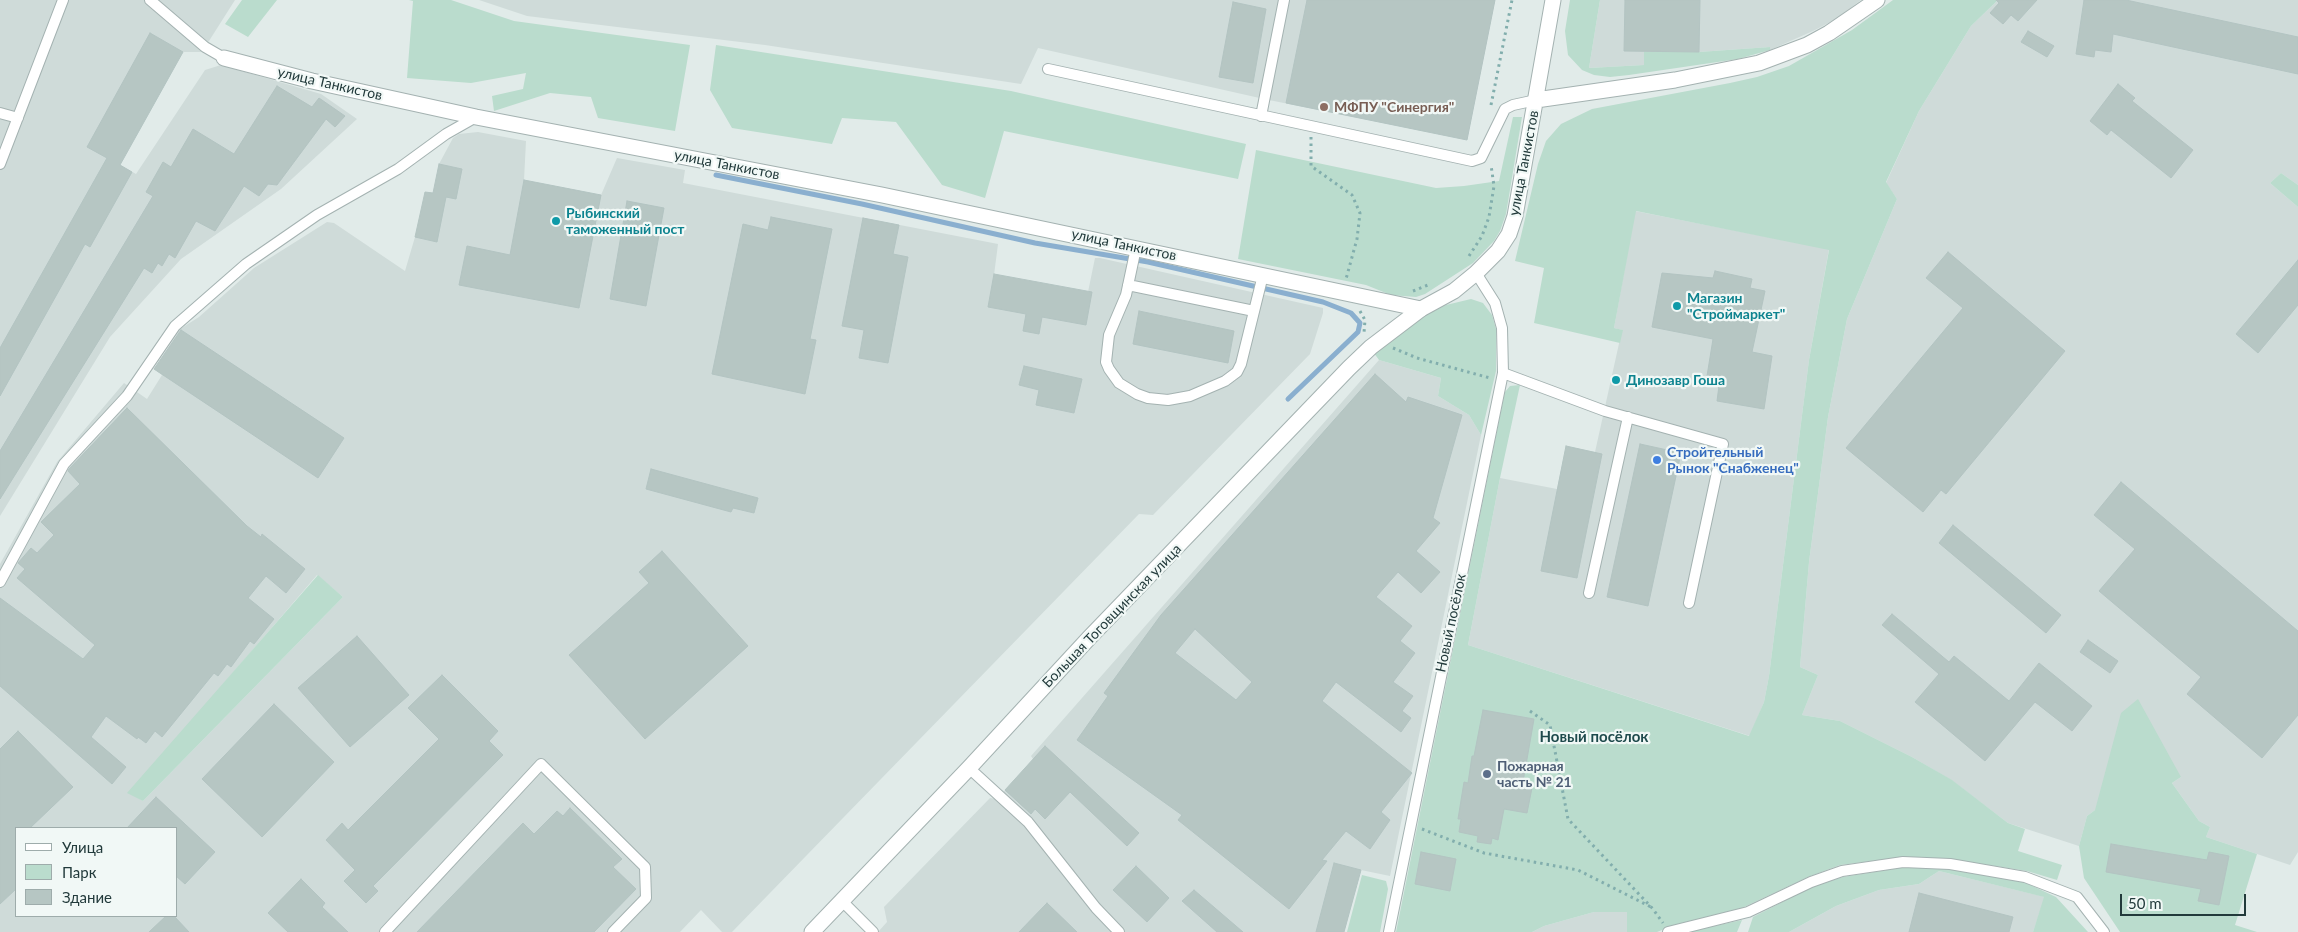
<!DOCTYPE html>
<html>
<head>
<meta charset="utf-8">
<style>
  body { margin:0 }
  #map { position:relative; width:2298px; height:932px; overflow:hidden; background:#e1ebe9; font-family:Lato,sans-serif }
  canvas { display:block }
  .legend { position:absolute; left:15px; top:827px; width:162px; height:90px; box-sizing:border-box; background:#f1f8f6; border:1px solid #9eacab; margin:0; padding:6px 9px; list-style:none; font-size:15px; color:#223a3b }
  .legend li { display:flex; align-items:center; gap:10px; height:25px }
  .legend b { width:25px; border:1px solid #9eacab }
  .scale { position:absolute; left:2120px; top:894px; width:126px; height:22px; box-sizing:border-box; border:2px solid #223a3b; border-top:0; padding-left:6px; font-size:15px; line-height:18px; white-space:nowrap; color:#223a3b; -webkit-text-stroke:4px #f1f8f6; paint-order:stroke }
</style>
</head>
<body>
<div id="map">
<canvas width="2298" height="932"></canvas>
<ul class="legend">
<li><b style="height:6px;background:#fff"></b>Улица</li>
<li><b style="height:14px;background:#badccd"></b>Парк</li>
<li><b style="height:14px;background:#b6c6c3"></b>Здание</li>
</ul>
<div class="scale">50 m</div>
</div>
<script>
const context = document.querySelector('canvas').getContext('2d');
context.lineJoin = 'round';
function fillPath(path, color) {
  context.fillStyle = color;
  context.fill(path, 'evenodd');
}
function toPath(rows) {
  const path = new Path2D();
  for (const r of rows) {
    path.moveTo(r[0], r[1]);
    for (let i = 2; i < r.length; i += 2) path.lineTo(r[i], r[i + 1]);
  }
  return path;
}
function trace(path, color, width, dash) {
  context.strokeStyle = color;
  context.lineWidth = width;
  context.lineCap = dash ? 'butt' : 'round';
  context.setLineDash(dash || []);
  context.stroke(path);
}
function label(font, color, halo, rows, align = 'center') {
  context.font = font + ' Lato,sans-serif';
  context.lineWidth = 4.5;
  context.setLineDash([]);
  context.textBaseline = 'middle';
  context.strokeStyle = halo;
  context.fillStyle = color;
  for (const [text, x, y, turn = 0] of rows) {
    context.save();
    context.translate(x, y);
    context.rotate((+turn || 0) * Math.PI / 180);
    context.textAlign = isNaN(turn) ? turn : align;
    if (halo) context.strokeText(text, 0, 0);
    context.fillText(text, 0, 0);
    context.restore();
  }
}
const built = toPath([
  [0,0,235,0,202,52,183,52,120,165,136,174,205,70,221,65,321,94,357,119,281,189,181,259,110,337,0,516],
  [479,0,1495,0,1467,140,1264,99,1038,48,1021,84,765,45,527,16],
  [1600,0,1861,0,1836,19,1813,31,1770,50,1770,47,1699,52,1644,52,1644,65,1589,68],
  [1998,0,2298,0,2298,185,2281,173,2270,183,2298,207,2298,852,2290,865,2206,837,2210,827,2199,821,2172,783,2181,777,2095,810,2087,816,2079,846,2008,823,1951,780,1912,757,1840,721,1802,715,1818,675,1800,667,1809,562,1828,417,1847,319,1897,199,1886,183,1919,111,1971,26],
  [478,132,526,141,524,180,601,195,617,158,685,170,683,183,998,244,994,275,1088,292,1095,258,1100,258,1323,308,1323,313,1310,354,1153,515,1139,514,732,932,722,932,701,910,680,932,0,932,0,564,57,462,124,383,147,399,162,375,154,369,180,329,199,317,254,268,327,222,334,223,405,271,415,237,425,192,433,193,439,164,453,138,459,134],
  [317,575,343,597,143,801,133,794,227,680],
  [16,828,176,828,176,916,16,916],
  [1635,211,1829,249,1809,360,1769,676,1764,702,1750,736,1468,645,1500,478,1557,489,1566,446,1595,452,1622,330,1614,328],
  [1379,360,1441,378,1438,396,1469,415,1481,435,1390,876,1361,870,1344,932,878,932,887,922,884,907,990,798,997,799,1033,759,1031,756],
  [1939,871,2045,897,2033,932,1789,932,1836,906,1879,890,1919,884],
  [1594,912,1628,912,1627,932,1532,932,1544,926]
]);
const green = toPath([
  [242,0,277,0,248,37,225,24],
  [409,0,451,0,514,21,690,45,675,131,598,118,591,97,550,93,494,111,492,96,523,89,526,73,471,83,407,78,413,1],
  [1570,0,1600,0,1589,68,1644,65,1644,52,1699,52,1770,47,1770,50,1738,59,1629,75,1610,77,1594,75,1582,70,1568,55,1565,31],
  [1893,0,1998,0,1971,26,1919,111,1886,182,1897,199,1847,319,1828,417,1809,562,1800,667,1818,675,1802,715,1840,721,1912,757,1952,780,2008,823,2025,829,2018,851,2062,865,2057,880,2027,871,1950,859,1904,857,1840,865,1808,877,1742,908,1674,925,1657,932,1627,932,1627,912,1594,912,1544,926,1532,932,1396,932,1503,401,1505,392,1510,386,1520,385,1500,478,1468,645,1749,736,1764,702,1769,676,1809,360,1829,250,1636,211,1614,328,1623,330,1620,343,1534,323,1544,268,1515,261,1538,164,1546,141,1561,124,1592,109,1730,83,1757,77,1789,66,1852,30],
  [716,45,1011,91,1246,144,1238,179,1004,131,985,198,942,185,896,122,842,118,832,144,732,128,710,90],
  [1513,117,1522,117,1506,214,1500,231,1494,241,1473,263,1425,294,1416,297,1391,295,1366,285,1238,259,1256,150,1436,188,1464,186,1499,181],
  [2281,173,2298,185,2298,207,2270,183],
  [1471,299,1483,303,1492,315,1496,329,1496,371,1481,435,1469,415,1438,396,1441,378,1379,360,1374,353,1393,337,1427,314,1446,305],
  [318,575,343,597,143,801,127,793],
  [2138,699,2181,777,2172,783,2199,821,2210,827,2206,837,2257,854,2235,925,2257,932,2120,932,2084,878,2079,846,2087,816,2095,810,2121,713],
  [1905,867,1948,868,2024,882,2056,897,2088,932,2033,932,2044,897,1939,871,1919,884,1879,890,1836,906,1789,932,1748,932,1753,917,1812,887,1843,877],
  [1362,875,1386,881,1388,889,1380,932,1347,932],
  [1742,920,1737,932,1684,932,1714,926]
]);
const stream = toPath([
  [716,175,862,204,1035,243,1148,262,1323,302,1351,313,1360,323,1358,332,1288,399]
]);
const building = toPath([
  [1307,0,1495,0,1467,140,1286,103,1307,0],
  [1625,0,1700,0,1699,52,1624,51,1625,0],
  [1996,0,2037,0,2018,21,2011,15,2003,24,1990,13,1999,3,1996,0],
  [2084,0,2126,0,2298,37,2298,74,2113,34,2111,52,2095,50,2094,57,2076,54,2084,0],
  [1233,2,1266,9,1253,83,1219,77,1233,2],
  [2028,31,2054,46,2047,57,2021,42,2028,31],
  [150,33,183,52,120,165,132,172,90,247,85,244,0,396,0,348,107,158,87,147,150,33],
  [2118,84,2135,98,2132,101,2193,150,2171,178,2111,130,2107,135,2090,121,2118,84],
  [277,86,312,107,319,98,345,116,335,127,326,119,277,185,268,184,259,196,244,186,215,231,196,221,175,258,169,254,162,266,158,263,152,273,144,268,0,499,0,451,153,196,146,192,163,162,171,167,193,129,234,154,277,86],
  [439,164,462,169,456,199,446,197,437,242,415,237,425,192,433,193,439,164],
  [524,180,601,195,579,308,459,285,467,246,510,255,524,180],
  [627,201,664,208,646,306,610,299,627,201],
  [771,217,832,229,810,339,816,340,805,394,712,374,743,224,768,230,771,217],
  [863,218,899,225,893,254,908,257,888,363,859,358,864,330,842,326,863,218],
  [1948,252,2065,351,1946,494,1941,490,1923,512,1846,448,1963,308,1926,278,1948,252],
  [2298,260,2298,305,2258,353,2236,334,2298,260],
  [1715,271,1752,279,1750,288,1765,291,1752,352,1772,356,1764,409,1717,401,1720,378,1707,376,1713,339,1652,327,1662,273,1713,278,1715,271],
  [994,274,1092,292,1086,325,1042,317,1039,334,1023,331,1026,314,988,307,994,274],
  [1139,311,1234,331,1228,363,1133,344,1139,311],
  [181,330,344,438,318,478,154,369,181,330],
  [1024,366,1082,379,1074,413,1036,405,1039,390,1019,385,1024,366],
  [1375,374,1406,402,1408,397,1462,415,1433,518,1440,523,1416,551,1440,572,1421,593,1398,572,1376,597,1412,626,1400,641,1415,653,1393,682,1413,696,1402,711,1411,718,1401,732,1336,682,1322,701,1412,773,1381,812,1390,820,1370,849,1346,831,1322,860,1327,861,1289,909,1178,820,1182,815,1077,740,1108,696,1104,693,1161,615,1375,374],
  [1195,629,1252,682,1236,700,1175,653,1195,629],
  [127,408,247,526,261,537,262,534,305,569,286,593,266,576,248,598,274,619,254,644,250,641,231,667,227,664,218,676,214,673,162,737,155,731,146,743,138,737,137,739,106,716,91,737,126,767,112,784,0,686,0,598,83,659,95,645,17,578,25,569,18,563,31,548,37,553,54,535,41,522,80,484,68,471,69,469,127,408],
  [1640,444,1681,453,1648,606,1607,597,1640,444],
  [1566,446,1602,454,1577,578,1541,571,1566,446],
  [651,469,758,498,754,513,733,508,731,512,646,489,651,469],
  [2121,482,2298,631,2298,715,2262,758,2187,694,2201,677,2099,591,2135,549,2094,515,2121,482],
  [1953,525,2061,615,2046,633,1939,543,1953,525],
  [662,551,748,646,645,739,569,655,649,583,639,572,662,551],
  [1892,614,1949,662,1954,656,2009,701,2039,663,2092,706,2072,731,2035,702,1985,761,1915,702,1939,674,1882,625,1892,614],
  [357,636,409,695,350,747,298,688,357,636],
  [2088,640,2118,661,2110,673,2080,652,2088,640],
  [442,675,498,731,489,741,503,755,373,886,378,891,366,903,344,881,355,870,326,840,342,823,348,830,439,739,408,708,442,675],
  [274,704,334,762,262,837,202,779,274,704],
  [1483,710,1534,719,1523,782,1533,783,1527,813,1504,809,1498,840,1492,838,1491,844,1477,842,1478,836,1459,832,1461,819,1458,819,1464,782,1468,783,1472,756,1474,756,1483,710],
  [18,731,73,787,30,828,16,828,16,889,0,904,0,749,18,731],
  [1045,746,1139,833,1127,846,1070,792,1045,819,1035,809,1031,814,1005,790,1045,746],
  [156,797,215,852,185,884,176,876,176,828,127,828,156,797],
  [570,808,622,859,613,867,636,889,594,932,417,932,523,823,534,834,557,811,563,816,570,808],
  [2111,844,2207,860,2209,852,2229,856,2219,905,2198,901,2201,889,2106,872,2111,844],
  [1421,852,1456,859,1450,891,1415,884,1421,852],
  [1334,863,1361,870,1344,932,1316,932,1334,863],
  [1136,866,1169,898,1147,922,1113,890,1136,866],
  [301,879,325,903,322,907,348,932,288,932,268,913,301,879],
  [1194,890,1243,932,1217,932,1182,901,1194,890],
  [1919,893,2013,917,2009,932,1909,932,1919,893],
  [1047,903,1077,932,1019,932,1047,903],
  [166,916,174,916,189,932,149,932,166,916]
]);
const path = toPath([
  [1491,105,1512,0],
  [1311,137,1311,166,1352,195,1360,213,1357,239,1346,279],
  [1469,256,1482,236,1489,217,1494,186,1491,165],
  [1413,291,1428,285],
  [1360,311,1365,320,1364,333],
  [1393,348,1417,358,1490,378],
  [1530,711,1550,725,1568,819,1653,909,1663,923],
  [1422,829,1484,853,1578,870,1651,907]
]);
const service = toPath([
  [150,0,205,47,224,58],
  [1048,69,1472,161,1481,158,1505,109,1513,105,1536,100],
  [0,113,18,118],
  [1261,116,1284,0],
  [0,164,63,0],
  [1136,248,1126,295,1109,335,1106,362,1109,369,1119,383,1137,394,1148,398,1168,400,1190,396,1225,381,1237,372,1241,364,1263,275],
  [1128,285,1254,311],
  [1503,373,1605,411,1723,444,1689,603],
  [0,582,64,464,127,396,175,326,246,264,317,215,398,169,446,134,476,117],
  [1589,593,1628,417],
  [969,768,1028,822,1096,908,1119,932],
  [842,901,873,932],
  [385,932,541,764,645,867,646,898,613,932],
  [1389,932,1503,373,1502,328,1495,303,1476,273],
  [1668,932,1748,912,1811,882,1842,871,1903,862,1950,864,2025,877,2077,897,2104,932]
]);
const minor = toPath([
  [224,58,312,81,476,117,882,195,1421,309]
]);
const tertiary = toPath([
  [1536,100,1675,80,1759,63,1807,45,1829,33,1877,0],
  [812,932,969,768,1089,638,1349,368,1371,347,1421,309,1454,291,1476,273,1498,251,1509,234,1515,216,1553,0]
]);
const markers = [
  [1324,107,5,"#8d6e63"],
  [556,221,5,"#0f9aa8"],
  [1677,306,5,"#0f9aa8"],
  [1616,380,5,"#0f9aa8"],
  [1657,460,5,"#3f7fe0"],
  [1487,774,5,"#5c6f8a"]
];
const streetNames = [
  ["улица Танкистов",330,84,13],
  ["улица Танкистов",1524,163,-79],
  ["улица Танкистов",727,165,11],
  ["улица Танкистов",1124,245,12],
  ["Большая Тоговщинская улица",1112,616,-46],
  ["Новый посёлок",1451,623,-78]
];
const educationNames = [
  ["МФПУ \"Синергия\"",1334,107]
];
const cultureNames = [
  ["Рыбинский",566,213],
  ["таможенный пост",566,229],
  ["Магазин",1687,298],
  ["\"Строймаркет\"",1687,314],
  ["Динозавр Гоша",1626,380]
];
const shopNames = [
  ["Стройтельный",1667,452],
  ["Рынок \"Снабженец\"",1667,468]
];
const serviceNames = [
  ["Пожарная",1497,766],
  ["часть № 21",1497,782]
];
const neighbourhoodNames = [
  ["Новый посёлок",1594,737]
];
fillPath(built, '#cfdbd9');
fillPath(green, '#badccd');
trace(stream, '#8aafcf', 5);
fillPath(building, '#b6c6c3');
trace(building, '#b3c4c2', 1);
trace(service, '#a4b2b1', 12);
trace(minor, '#a4b2b1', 17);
trace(tertiary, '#a4b2b1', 17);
trace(path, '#82aead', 3, [2.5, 4]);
trace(service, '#fff', 10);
trace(minor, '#fff', 15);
trace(tertiary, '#fff', 15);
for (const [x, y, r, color] of markers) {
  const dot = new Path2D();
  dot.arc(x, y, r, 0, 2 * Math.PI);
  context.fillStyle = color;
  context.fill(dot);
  trace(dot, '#f1f8f6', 2);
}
label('14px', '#223a3b', '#f1f8f6', streetNames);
label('bold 14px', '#785e54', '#f1f8f6', educationNames, 'left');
label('bold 14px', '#0d838f', '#f1f8f6', cultureNames, 'left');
label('bold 14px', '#366cbe', '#f1f8f6', shopNames, 'left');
label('bold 14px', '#4e5e75', '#f1f8f6', serviceNames, 'left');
label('bold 15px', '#1e4a4c', '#f1f8f6', neighbourhoodNames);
</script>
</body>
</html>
